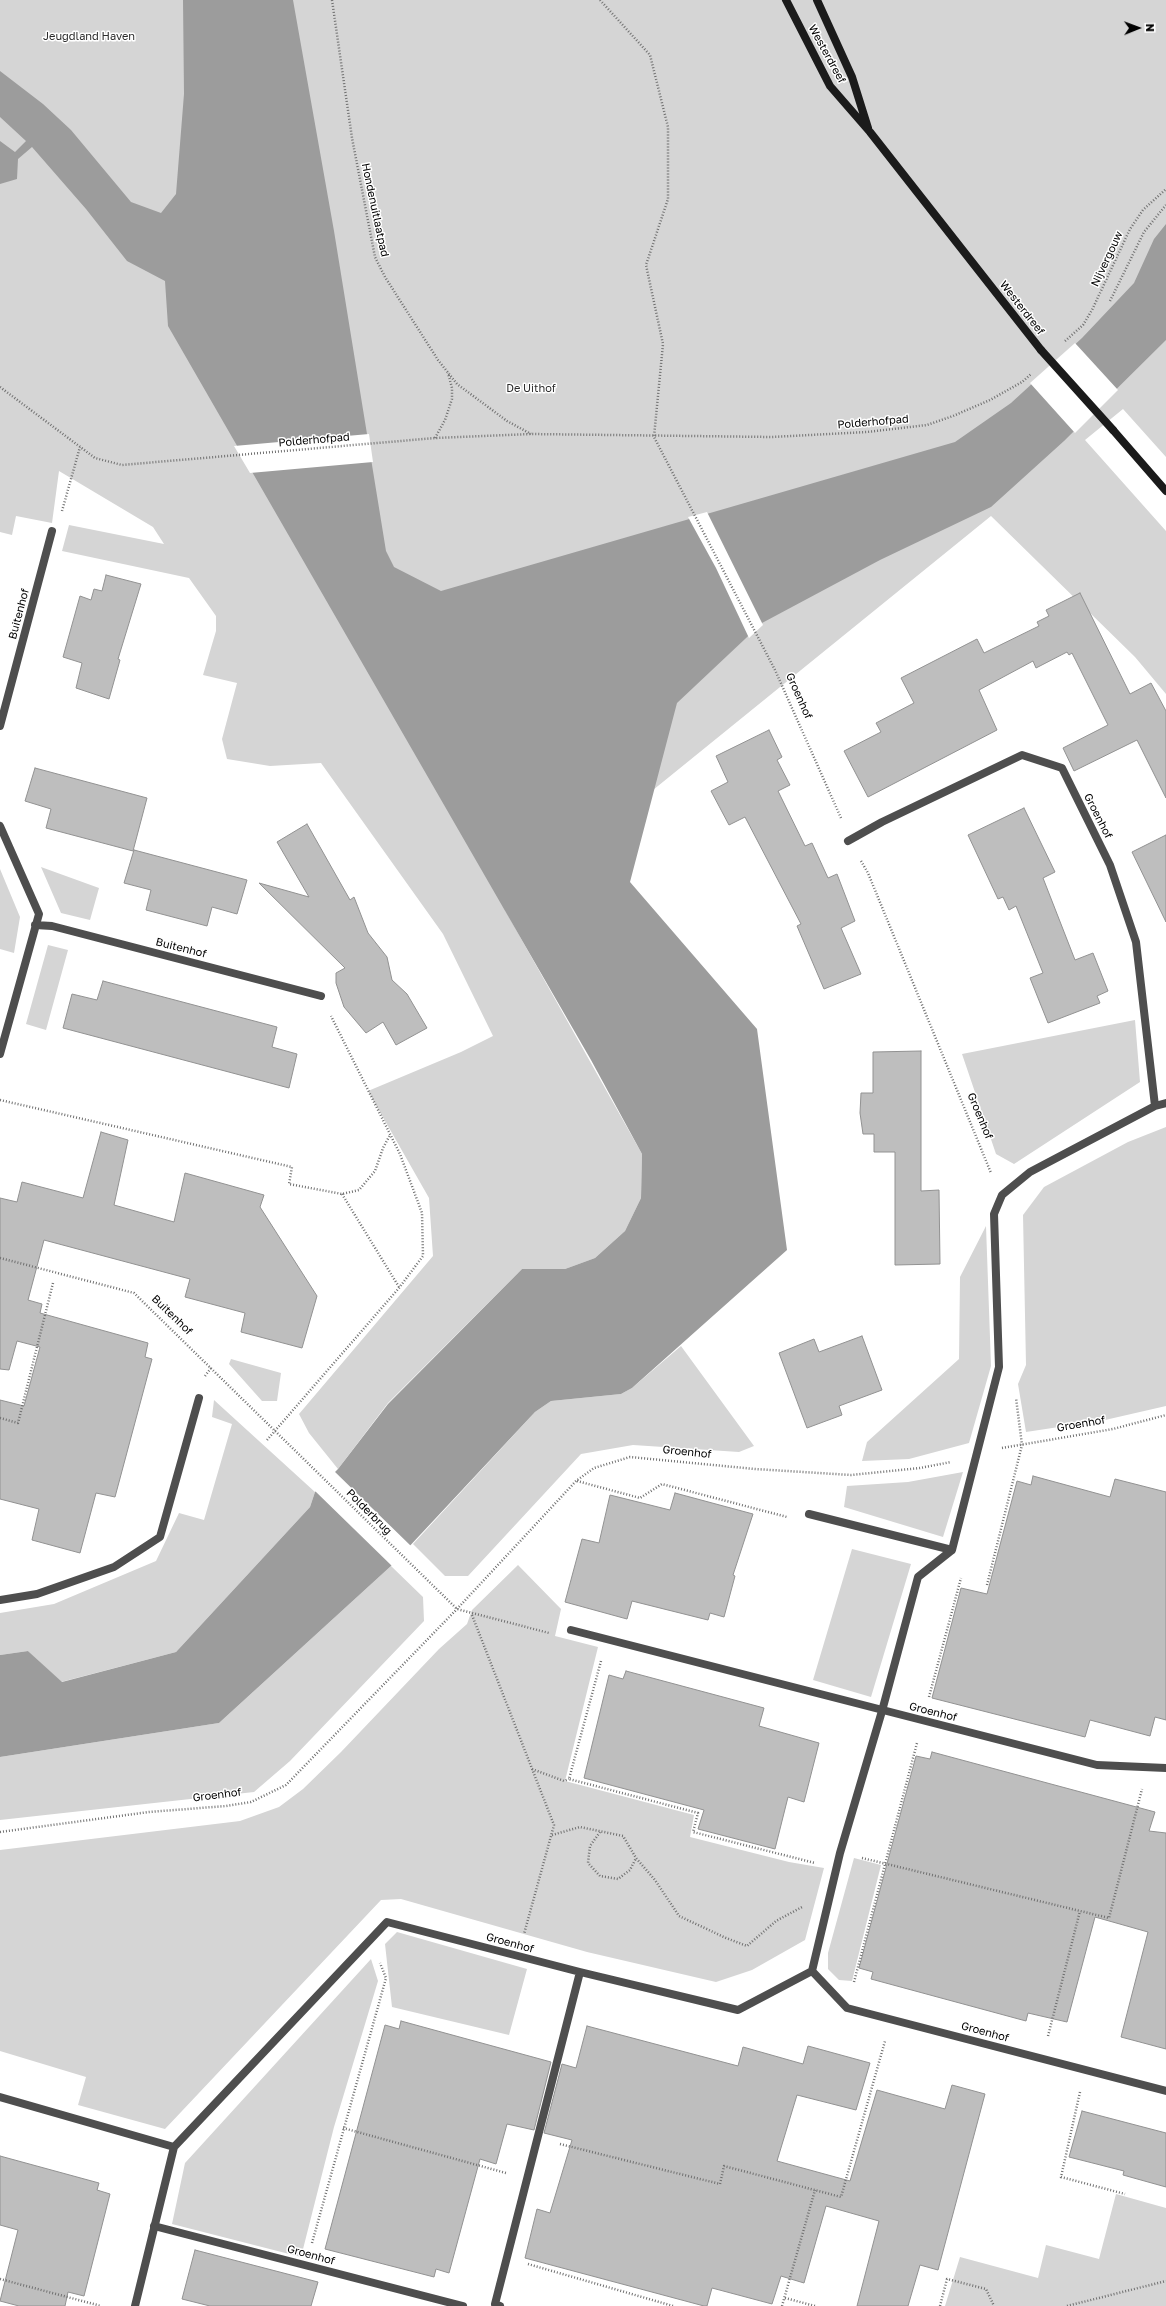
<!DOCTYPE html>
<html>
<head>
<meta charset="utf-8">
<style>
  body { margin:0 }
  #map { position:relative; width:1166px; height:2306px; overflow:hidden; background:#fff; font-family:"Golos Text",sans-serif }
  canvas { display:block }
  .north { position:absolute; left:1118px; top:8px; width:40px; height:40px; -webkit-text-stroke:3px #fff; paint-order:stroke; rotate:89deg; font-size:11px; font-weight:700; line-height:16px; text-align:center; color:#000 }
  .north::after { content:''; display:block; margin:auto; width:14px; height:18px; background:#000; clip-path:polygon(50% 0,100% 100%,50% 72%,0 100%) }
</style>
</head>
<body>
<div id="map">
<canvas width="1166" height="2306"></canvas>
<div class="north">N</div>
</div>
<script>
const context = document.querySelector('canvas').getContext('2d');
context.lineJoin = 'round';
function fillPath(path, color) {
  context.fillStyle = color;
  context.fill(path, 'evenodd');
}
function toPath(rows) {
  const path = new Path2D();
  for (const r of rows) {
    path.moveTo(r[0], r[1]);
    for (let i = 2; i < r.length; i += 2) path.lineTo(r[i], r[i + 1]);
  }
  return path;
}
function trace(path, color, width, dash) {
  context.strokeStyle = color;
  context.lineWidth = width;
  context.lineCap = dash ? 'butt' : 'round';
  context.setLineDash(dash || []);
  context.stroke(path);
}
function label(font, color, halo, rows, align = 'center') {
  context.font = font + ' "Golos Text",sans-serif';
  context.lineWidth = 3;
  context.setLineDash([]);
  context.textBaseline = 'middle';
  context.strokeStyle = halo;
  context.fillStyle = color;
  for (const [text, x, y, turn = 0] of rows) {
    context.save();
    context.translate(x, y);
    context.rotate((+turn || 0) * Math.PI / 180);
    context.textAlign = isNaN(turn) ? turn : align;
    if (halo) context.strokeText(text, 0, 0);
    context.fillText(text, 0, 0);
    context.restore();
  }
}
const green = toPath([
  [0,0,1166,0,1166,457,1123,409,1085,440,1166,531,1166,694,1135,657,991,516,505,910,642,1154,641,1198,625,1231,595,1258,565,1269,522,1269,388,1403,338,1469,309,1433,299,1414,433,1256,429,1198,368,1091,461,1052,493,1036,443,934,321,763,270,766,227,759,222,739,237,683,203,675,216,631,216,616,189,578,62,551,69,525,164,544,153,527,59,471,52,523,16,516,12,535,0,532],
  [41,867,99,888,90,920,61,913],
  [0,869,20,917,14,953,0,949],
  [48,945,68,950,46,1030,26,1024],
  [1135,1020,1140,1082,1014,1164,996,1154,962,1054],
  [1166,1127,1166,1406,1105,1420,1026,1432,1018,1384,1026,1365,1023,1215,1044,1187,1128,1142],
  [986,1226,991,1366,969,1443,909,1459,862,1461,867,1442,959,1359,960,1277],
  [681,1346,754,1446,739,1452,633,1445,581,1454,468,1576,445,1576,413,1544,535,1412,551,1401,621,1394,632,1388],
  [231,1359,281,1373,277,1401,262,1401,229,1364],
  [214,1400,315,1492,310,1507,176,1652,61,1682,28,1651,0,1655,0,1613,54,1604,156,1561,179,1513,204,1520,232,1424,212,1417],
  [963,1472,943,1537,844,1507,847,1486,908,1482],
  [852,1549,911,1564,871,1697,813,1680],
  [518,1565,561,1609,555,1636,598,1647,565,1781,694,1815,690,1837,789,1862,824,1868,805,1940,752,1970,716,1982,587,1952,401,1899,381,1900,165,2129,78,2105,86,2077,0,2051,0,1850,240,1821,279,1807,303,1789,341,1752,439,1649,467,1624,472,1610],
  [391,1566,423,1597,424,1621,290,1761,254,1792,0,1820,0,1757,219,1723],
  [854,1858,881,1865,852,1981,839,1980,828,1969,828,1953],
  [397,1932,527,1969,509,2035,392,2007,385,1944],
  [371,1959,378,1981,334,2127,301,2257,172,2224,185,2163],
  [1116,2194,1166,2208,1166,2306,945,2306,960,2257,1038,2278,1046,2245,1099,2259]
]);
const water = toPath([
  [183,0,293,0,334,231,386,551,394,567,441,591,955,442,1011,403,1082,338,1134,283,1154,239,1166,224,1166,340,1064,441,991,507,880,560,762,623,677,703,630,882,757,1029,787,1250,632,1388,621,1394,551,1401,535,1412,391,1566,219,1723,0,1757,0,1655,28,1651,62,1682,176,1652,310,1507,315,1492,338,1469,388,1404,522,1269,565,1269,595,1258,625,1231,641,1198,642,1154,591,1060,168,326,165,281,127,261,86,209,32,147,18,159,17,179,0,184,0,141,15,152,26,141,0,117,0,71,43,104,71,130,131,202,161,213,176,194,184,94]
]);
const pier = toPath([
  [1075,343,1118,390,1075,433,1030,383],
  [369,434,373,462,250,473,234,446],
  [707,512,763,625,749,638,716,568,688,517],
  [333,1470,412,1547,393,1567,314,1490]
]);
const building = toPath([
  [106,575,141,584,118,659,120,660,109,699,76,688,82,663,63,657,80,596,91,600,94,589,102,591,106,575],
  [1080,593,1130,694,1151,683,1166,711,1166,798,1137,740,1074,771,1063,748,1108,725,1072,653,1069,655,1067,652,1036,668,1033,661,979,690,997,730,868,797,844,751,881,732,876,723,914,703,901,678,977,639,984,653,1039,626,1037,622,1049,616,1046,610,1080,593],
  [769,730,782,757,777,760,790,785,778,791,805,846,812,843,828,878,837,874,855,921,841,928,861,974,824,989,797,926,801,924,745,817,729,825,711,791,728,782,716,756,769,730],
  [35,768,147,798,133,851,46,828,51,809,25,801,35,768],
  [1024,808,1055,872,1043,878,1075,960,1093,953,1108,991,1097,996,1100,1003,1048,1023,1030,978,1043,973,1016,906,1009,910,1003,897,998,899,968,835,1024,808],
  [307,824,350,900,354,897,368,933,387,957,392,980,407,994,427,1028,396,1045,383,1022,366,1033,344,1007,336,983,336,973,345,968,259,883,309,897,277,842,307,824],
  [1166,835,1166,922,1132,852,1166,835],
  [134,850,247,880,237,914,212,907,207,926,146,910,151,890,124,883,134,850],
  [103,981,277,1027,272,1047,297,1054,289,1088,63,1028,72,994,97,1000,103,981],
  [921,1051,921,1191,939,1190,940,1264,895,1265,895,1152,874,1152,874,1134,863,1134,860,1113,861,1093,873,1093,873,1052,921,1051],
  [101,1132,128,1140,114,1205,174,1222,185,1173,264,1195,260,1207,317,1296,302,1348,241,1332,245,1313,185,1297,190,1279,44,1240,28,1300,42,1304,40,1313,148,1343,145,1357,152,1359,115,1497,96,1493,80,1553,32,1540,39,1509,0,1499,0,1400,24,1406,40,1347,17,1341,9,1370,0,1369,0,1198,17,1202,22,1182,83,1198,101,1132],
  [862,1336,882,1390,839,1406,842,1415,807,1428,779,1353,814,1339,819,1352,862,1336],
  [1033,1476,1110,1497,1115,1479,1166,1492,1166,1720,1155,1717,1150,1736,1090,1720,1085,1737,932,1698,961,1588,987,1594,1017,1481,1031,1485,1033,1476],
  [675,1493,753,1514,733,1575,735,1576,724,1617,710,1613,708,1620,632,1601,627,1619,565,1602,582,1539,599,1543,610,1495,670,1510,675,1493],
  [626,1671,764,1708,759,1726,819,1743,804,1802,788,1797,775,1849,698,1829,704,1810,584,1778,609,1675,623,1679,626,1671],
  [932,1752,1155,1812,1149,1831,1166,1833,1166,2049,1121,2037,1148,1932,1095,1917,1067,2022,1028,2013,1026,2021,871,1979,873,1972,859,1968,916,1756,930,1759,932,1752],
  [401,2021,551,2062,534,2130,507,2124,496,2164,480,2159,449,2273,436,2269,434,2277,325,2249,385,2025,399,2029,401,2021],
  [587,2026,738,2066,743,2047,803,2064,808,2046,870,2063,856,2110,797,2095,777,2161,850,2181,877,2090,945,2109,952,2085,985,2094,938,2270,920,2265,908,2306,857,2306,879,2221,826,2206,804,2283,781,2276,772,2304,712,2288,707,2306,704,2306,525,2258,537,2209,550,2213,572,2140,544,2133,562,2064,576,2068,587,2026],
  [1082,2111,1166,2133,1166,2187,1123,2175,1124,2171,1069,2157,1082,2111],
  [0,2156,99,2183,97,2190,110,2194,84,2296,68,2292,65,2306,19,2306,0,2301,18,2230,0,2225,0,2156],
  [195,2250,318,2282,311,2306,210,2306,182,2299,195,2250]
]);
const path = toPath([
  [332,0,352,138,375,257,385,277,438,360,457,384,507,421,531,434],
  [600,0,650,55,668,127,668,199,646,265,663,344,654,437,775,670,841,818],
  [1110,301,1144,232,1166,205],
  [1065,341,1083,325,1092,310,1130,229,1143,210,1166,189],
  [0,387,95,458,122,465,435,438,531,434,772,437,867,432,927,425,953,416,990,400,1022,382,1031,374],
  [435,438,445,420,452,399,452,388,448,373],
  [62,511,80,447],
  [861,861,868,873,991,1173],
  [0,1100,292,1167,289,1184,342,1194,359,1190,375,1171,383,1148,390,1135],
  [342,1194,399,1287],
  [0,1258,134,1293,457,1609,549,1633],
  [205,1376,211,1368],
  [0,1418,18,1423,53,1283],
  [267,1440,399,1288,423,1256,422,1213,400,1154,331,1016],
  [1002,1448,1113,1429,1166,1415],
  [577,1481,640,1498,662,1484,787,1517],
  [987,1585,1022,1445,1016,1398],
  [472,1615,554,1825,524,1934],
  [601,1661,569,1779,698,1813,693,1832,815,1863],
  [929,1697,961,1578],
  [532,1769,564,1781,569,1779],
  [0,1832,149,1812,226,1806,251,1802,286,1785,457,1609,576,1481,594,1468,630,1457,755,1469,851,1475,920,1468,951,1462],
  [600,1832,590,1846,588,1863,600,1876,618,1879,630,1870,636,1858],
  [552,1835,580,1827,623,1836,636,1858,655,1880,679,1916,726,1938,747,1946,776,1921,802,1907],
  [862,1858,1109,1918,1142,1789],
  [854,1982,917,1743],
  [1048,2036,1080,1911],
  [1080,2092,1061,2177,1125,2194],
  [343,2128,506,2173],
  [560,2144,720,2184,724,2166,841,2197,885,2041],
  [312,2243,386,1978,380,1963],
  [528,2264,673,2306],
  [0,2279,101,2306],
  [785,2298,815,2306],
  [782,2306,815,2190],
  [940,2306,947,2279,986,2289,994,2306],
  [1067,2306,1166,2281]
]);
const pedestrian = toPath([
  [571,1630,1097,1765,1166,1768],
  [154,2226,463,2306]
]);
const minor = toPath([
  [0,726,52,531],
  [0,826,39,914,0,1054],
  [848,841,882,822,1022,755,1062,768,1110,865,1136,942,1155,1106],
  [35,925,52,926,321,996],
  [809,1514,952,1550],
  [0,1600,37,1594,114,1567,160,1537,199,1398],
  [812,1971,847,2008,1166,2091],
  [0,2097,174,2147],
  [135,2306,174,2147,387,1922,580,1972,738,2010,812,1971,840,1853,882,1711,918,1577,952,1550,999,1367,994,1214,1002,1195,1030,1172,1155,1106,1166,1103],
  [500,2306,495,2304,580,1972]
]);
const secondary = toPath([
  [786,0,830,86,870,132,1041,350],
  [817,0,852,77,868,128],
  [1113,430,1166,491]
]);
const secondaryBridge = toPath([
  [1041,350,1113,430]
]);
const parkNames = [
  ["Jeugdland Haven",89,37],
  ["De Uithof",531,389]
];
const streetNames = [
  ["Westerdreef",827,54,61],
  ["Hondenuitlaatpad",375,210,78],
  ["Nijvergouw",1107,259,-65],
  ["Westerdreef",1022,308,52],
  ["Polderhofpad",873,422,-5],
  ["Polderhofpad",314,440,-5],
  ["Buitenhof",19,614,-75],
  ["Groenhof",799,696,66],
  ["Groenhof",1098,816,63],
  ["Buitenhof",181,948,14],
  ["Groenhof",980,1116,67],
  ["Buitenhof",172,1315,44],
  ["Groenhof",1081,1424,-10],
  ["Groenhof",687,1452,6],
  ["Polderbrug",369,1512,45],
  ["Groenhof",933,1712,14],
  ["Groenhof",217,1795,-7],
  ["Groenhof",510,1943,15],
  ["Groenhof",985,2032,15],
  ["Groenhof",311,2255,15]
];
fillPath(green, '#d5d5d5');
fillPath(water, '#9c9c9c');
fillPath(pier, '#fff');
fillPath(building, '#bebebe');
trace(building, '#929292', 1);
trace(path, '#707070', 2.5, [1, 2]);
trace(pedestrian, '#4e4e4e', 8);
trace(minor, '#4e4e4e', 8);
trace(secondary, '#1b1b1b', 8);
trace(secondaryBridge, '#1b1b1b', 8);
label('11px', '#2c2c2c', '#fff', parkNames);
label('11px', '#000', '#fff', streetNames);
</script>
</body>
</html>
